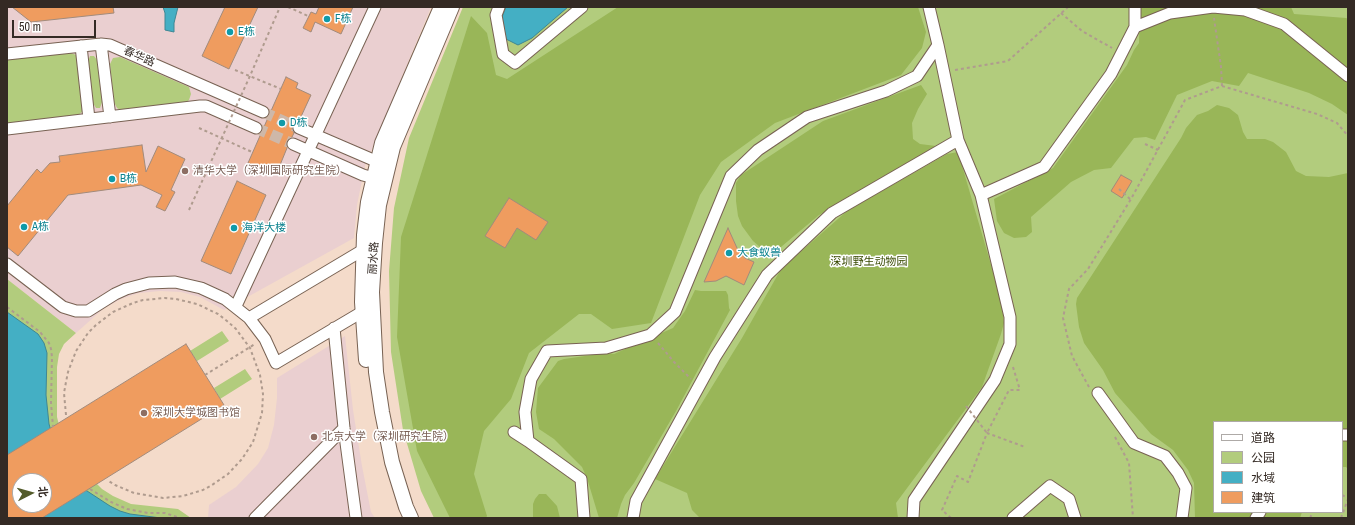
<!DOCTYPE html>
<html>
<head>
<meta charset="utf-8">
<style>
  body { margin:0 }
  #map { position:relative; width:1355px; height:525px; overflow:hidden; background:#f4dbca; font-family:"Archivo Narrow","Noto Sans SC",sans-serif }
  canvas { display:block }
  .frame { position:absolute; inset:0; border:8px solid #342a24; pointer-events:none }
  .legend { position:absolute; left:1213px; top:421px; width:130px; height:92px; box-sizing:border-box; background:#fff; border:1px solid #aeaaa7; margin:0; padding:5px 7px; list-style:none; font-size:12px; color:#342a24 }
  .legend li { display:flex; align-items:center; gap:8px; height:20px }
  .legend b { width:20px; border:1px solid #aeaaa7 }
  .north { position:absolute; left:12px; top:473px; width:40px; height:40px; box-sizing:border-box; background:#fff; border:1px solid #aeaaa7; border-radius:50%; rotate:84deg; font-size:11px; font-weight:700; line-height:16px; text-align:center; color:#342a24 }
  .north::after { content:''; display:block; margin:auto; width:14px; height:18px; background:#535b2a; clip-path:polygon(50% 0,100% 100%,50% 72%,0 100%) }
  .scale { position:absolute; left:12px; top:20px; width:84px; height:18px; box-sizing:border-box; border:2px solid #342a24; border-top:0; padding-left:5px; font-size:12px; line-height:14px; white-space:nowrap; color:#342a24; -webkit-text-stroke:3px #fff; paint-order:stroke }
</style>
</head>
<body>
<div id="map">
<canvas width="1355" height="525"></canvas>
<div class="frame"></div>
<ul class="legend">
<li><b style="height:5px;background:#fff"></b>道路</li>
<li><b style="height:11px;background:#b2cc7d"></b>公园</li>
<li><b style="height:11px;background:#44afc4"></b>水域</li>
<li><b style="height:11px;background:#ef9c5f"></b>建筑</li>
</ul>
<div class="north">北</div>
<div class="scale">50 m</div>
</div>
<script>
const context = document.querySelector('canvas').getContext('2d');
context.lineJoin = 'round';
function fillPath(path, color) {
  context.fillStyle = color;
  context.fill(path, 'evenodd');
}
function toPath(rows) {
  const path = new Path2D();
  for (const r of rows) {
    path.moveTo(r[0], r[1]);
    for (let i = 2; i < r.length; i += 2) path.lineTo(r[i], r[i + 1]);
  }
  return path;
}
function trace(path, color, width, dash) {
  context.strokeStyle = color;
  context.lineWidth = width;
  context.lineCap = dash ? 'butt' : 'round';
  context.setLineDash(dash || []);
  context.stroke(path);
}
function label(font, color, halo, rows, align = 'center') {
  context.font = font + ' "Archivo Narrow","Noto Sans SC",sans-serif';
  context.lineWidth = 3;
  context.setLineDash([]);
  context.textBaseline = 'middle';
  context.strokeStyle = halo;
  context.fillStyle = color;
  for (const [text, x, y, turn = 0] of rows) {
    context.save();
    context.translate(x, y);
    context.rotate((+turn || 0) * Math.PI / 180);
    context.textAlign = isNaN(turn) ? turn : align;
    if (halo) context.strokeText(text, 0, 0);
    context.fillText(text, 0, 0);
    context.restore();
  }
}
const education = toPath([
  [7,7,431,7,365,166,357,205,354,238,224,310,200,297,181,292,160,291,139,293,121,299,103,309,76,333,7,279],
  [345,336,353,410,362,466,371,512,375,518,208,518,209,505,236,487,258,464,268,448,274,425,277,398,277,378]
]);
const green = toPath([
  [463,7,1348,7,1348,518,434,518,421,491,403,430,391,352,389,271,394,208,409,138],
  [1214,422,1342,422,1342,512,1214,512],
  [69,52,76,55,79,62,83,105,82,112,77,116,7,124,7,60],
  [90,56,94,56,97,60,102,102,100,108,96,108,93,103,88,62],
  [120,57,189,87,191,94,189,100,186,103,122,111,117,108,114,102,110,64,113,58],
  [7,279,76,333,64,344,59,354,57,367,57,417,62,437,83,470,102,489,113,496,131,504,178,509,191,518,7,518],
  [20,481,44,481,44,505,20,505],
  [222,331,229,341,197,361,190,351],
  [245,369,252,379,220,399,214,388]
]);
const forest = toPath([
  [618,7,918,7,926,32,922,48,901,75,775,123,721,162,700,195,651,323,612,329,591,314,579,314,529,353,511,399,484,431,474,474,487,516,486,518,450,518,417,451,397,337,401,237,471,16,487,33,496,75,507,79],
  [1140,7,1291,7,1294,14,1346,18,1348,19,1348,115,1332,104,1309,93,1248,73,1239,86,1212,81,1177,95,1155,140,1146,137,1134,138,1111,168,1094,170,1071,182,1031,217,1032,232,1026,237,1014,238,1004,233,997,221,994,199,1053,168,1127,65,1134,50,1139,43],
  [921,85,927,94,918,109,912,123,913,139,920,144,936,146,819,215,775,252,772,252,760,247,753,241,742,226,738,216,736,201,736,183,741,175,823,121],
  [1217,105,1229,108,1238,115,1243,132,1247,139,1265,139,1273,142,1286,152,1296,171,1306,176,1329,177,1348,173,1348,469,1346,467,1342,467,1342,422,1214,422,1214,512,1302,512,1300,518,1195,518,1194,483,1188,470,1173,450,1151,434,1115,393,1103,370,1084,343,1079,327,1076,304,1077,298,1181,138,1186,128,1197,115,1208,111],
  [958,152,996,282,1002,306,1004,323,1001,334,982,387,896,503,898,518,703,518,699,517,692,510,687,493,655,479,742,338,781,269,847,211,947,154],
  [695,290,701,291,726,291,728,295,729,308,730,310,676,411,634,483,625,495,621,504,617,518,599,518,587,478,582,467,554,439,539,429,536,412,538,388,558,361,564,359,606,353,614,354,673,328,685,311],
  [539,494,546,494,557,506,560,518,533,518,533,504,535,499]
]);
const water = toPath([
  [163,7,178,7,174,23,174,32,165,30,165,13,163,7],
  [506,7,568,7,532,38,518,45,506,39,502,17,506,7],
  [7,312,38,334,44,343,47,353,46,395,49,424,55,445,84,489,110,506,120,511,130,514,161,518,20,518,7,497,7,312],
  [20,481,44,481,44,505,20,505,20,481]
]);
const building = toPath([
  [12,7,113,7,114,13,31,22,12,7],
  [225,7,258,7,229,69,202,56,225,7],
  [319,7,353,7,341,34,315,22,311,32,303,28,311,12,316,14,319,7],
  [286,77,298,83,296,88,311,95,299,121,295,122,293,125,292,129,294,133,292,137,287,141,287,148,278,170,264,164,261,169,248,163,286,77],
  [142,145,146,172,158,146,185,159,171,190,175,192,165,211,156,207,162,195,141,185,68,195,18,256,7,247,7,206,37,169,41,173,50,163,60,162,59,156,142,145],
  [1121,175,1132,181,1122,198,1111,191,1121,175],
  [237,181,266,195,231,274,201,261,237,181],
  [509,198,548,222,536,240,517,228,505,248,485,236,509,198],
  [728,228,737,248,745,258,754,262,744,285,726,276,716,281,704,282,728,228],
  [186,344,224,405,42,518,7,518,7,455,186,344],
  [20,481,44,481,44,505,20,505,20,481]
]);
const minorTunnel = toPath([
  [263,112,299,128],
  [256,128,293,144]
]);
const path = toPath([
  [288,7,308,16],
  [1061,13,1082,31,1112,48],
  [235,70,281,89],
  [955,70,1008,61,1068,7],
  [1222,86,1317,114,1337,123,1348,136],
  [199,128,252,152],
  [1145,144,1158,150],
  [1119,189,1130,199],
  [7,307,40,332,49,343,51,349,52,357,51,403,53,427],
  [658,343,674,362,691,379],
  [1013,367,1020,390],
  [205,375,255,344],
  [1089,387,1072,356,1063,318,1069,289,1088,269,1131,199,1185,100,1222,86,1221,67,1214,18],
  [66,415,64,393,66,382,68,372,76,351,88,333,96,325,113,312,133,303,143,300,165,298,176,299,197,304,218,314,227,321,236,329,250,348,260,375,263,394,262,413,253,442,242,459,228,474,212,485,203,490,183,496,163,498,134,493,115,485,107,480],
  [1115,437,1129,463,1133,518],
  [90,489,111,502,127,509,148,513,165,513,180,518],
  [1342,495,1348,498],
  [951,518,942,510,957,476,968,482,987,433,1025,447],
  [1310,518,1313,512],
  [1341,518,1348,499]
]);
const minor = toPath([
  [499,7,496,15,503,54,515,63,582,7],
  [1135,7,1135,27],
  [101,44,110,117],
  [938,45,958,140,981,195,1044,167,1111,74,1135,27,1170,13,1213,7,1245,10,1284,24,1348,76],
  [81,46,89,119],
  [7,54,101,44,110,45,263,112],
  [7,129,200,106,206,106,256,128],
  [293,144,363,175,374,178,386,174,378,162,299,128],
  [7,264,63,307,76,311,88,311,115,294,126,289,149,283,175,282,201,288,225,299,249,318,265,339,276,363,362,312],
  [236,306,375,7],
  [249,318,363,250],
  [334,328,344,428,356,518],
  [1098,393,1134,443,1165,456,1178,473,1186,488,1182,518],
  [514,432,528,441],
  [1342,435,1348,435],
  [255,518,344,428],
  [584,518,581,479,528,441,525,412,531,379,547,351,606,348,650,335,675,312,731,176,758,150,807,117,886,91,917,76,938,45,929,7],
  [633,518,636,501,715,357,767,275,832,213,958,140],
  [913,518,914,500,995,380,1010,344,1010,317,981,195],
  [1013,518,1050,486,1069,499,1075,518],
  [1256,518,1260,512]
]);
const major = toPath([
  [366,360,362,302,364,235,368,202,382,143,441,7],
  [411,518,406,507,392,462,382,412,376,372,372,292,375,243,379,205,393,147,452,7]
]);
const pathBridge = toPath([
  [189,210,250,76,280,7],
  [966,406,987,433,1009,390,1020,390]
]);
const markers = [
  [327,19,4,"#0f9aa8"],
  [230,32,4,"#0f9aa8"],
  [282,123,4,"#0f9aa8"],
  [185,171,4,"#8d6e63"],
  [112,179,4,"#0f9aa8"],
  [24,227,4,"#0f9aa8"],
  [234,228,4,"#0f9aa8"],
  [729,253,4,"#0f9aa8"],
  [144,413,4,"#8d6e63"],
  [314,437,4,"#8d6e63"]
];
const cultureNames = [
  ["F栋",335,19],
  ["E栋",238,32],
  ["D栋",290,123],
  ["B栋",120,179],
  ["A栋",32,227],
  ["海洋大楼",242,228],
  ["大食蚁兽",737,253]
];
const streetNames = [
  ["春华路",139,57,24],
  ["丽水路",374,258,-86]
];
const educationNames = [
  ["清华大学（深圳国际研究生院）",193,171],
  ["深圳大学城图书馆",152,413],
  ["北京大学（深圳研究生院）",322,437]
];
const parkNames = [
  ["深圳野生动物园",869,262]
];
fillPath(education, '#eacfd0');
fillPath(green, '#b2cc7d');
fillPath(forest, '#99b658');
fillPath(water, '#44afc4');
trace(water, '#3f8794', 1);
fillPath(building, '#ef9c5f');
trace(building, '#a28b7c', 1);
trace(minorTunnel, '#ceb8a9', 11, [11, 5.5]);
trace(minor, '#786253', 13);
trace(major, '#786253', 16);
trace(path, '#af9b8e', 2, [3, 3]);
trace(minor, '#fff', 11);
trace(major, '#fff', 14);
trace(pathBridge, '#af9b8e', 2, [3, 3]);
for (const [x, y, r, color] of markers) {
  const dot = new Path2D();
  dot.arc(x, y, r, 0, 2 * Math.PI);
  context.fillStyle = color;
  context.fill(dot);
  trace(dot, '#fff', 1.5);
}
label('11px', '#0d838f', '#fff', cultureNames, 'left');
label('11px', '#342a24', '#fff', streetNames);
label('11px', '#785e54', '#fff', educationNames, 'left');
label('11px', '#384900', '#fff', parkNames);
</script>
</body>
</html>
